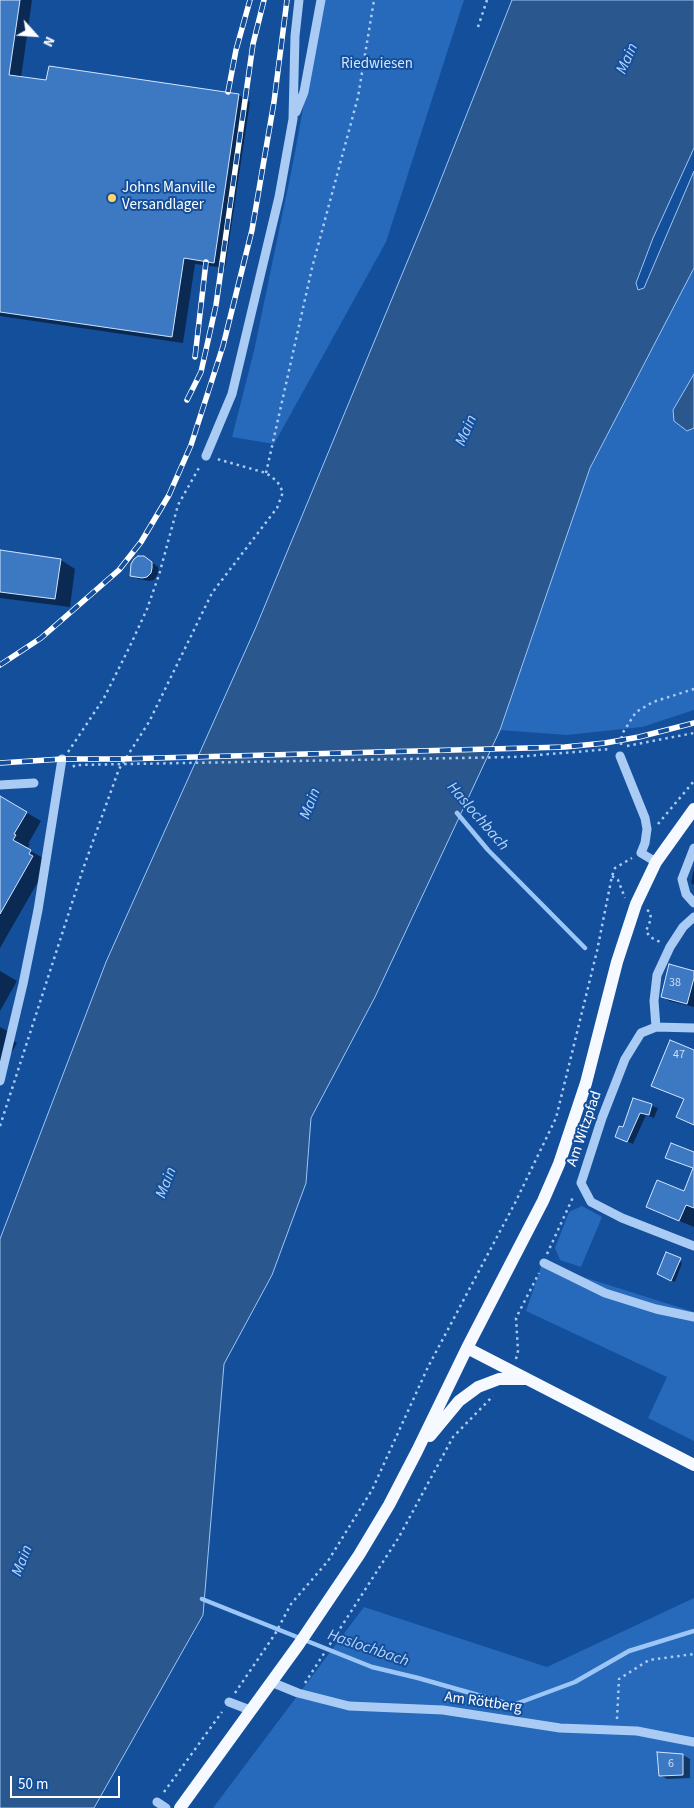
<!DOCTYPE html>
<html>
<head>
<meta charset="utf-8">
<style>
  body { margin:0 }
  #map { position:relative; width:694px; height:1808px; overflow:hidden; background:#144f9c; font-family:"Source Sans 3",sans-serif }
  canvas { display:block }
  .north { position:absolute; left:10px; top:10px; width:50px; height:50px; -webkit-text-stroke:4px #144f9c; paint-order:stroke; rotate:116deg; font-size:14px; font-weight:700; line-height:20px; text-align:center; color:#fff }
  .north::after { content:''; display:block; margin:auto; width:18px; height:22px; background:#fff; clip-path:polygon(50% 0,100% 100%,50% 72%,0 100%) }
  .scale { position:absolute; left:10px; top:1776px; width:110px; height:22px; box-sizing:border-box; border:2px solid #fff; border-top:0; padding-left:6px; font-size:15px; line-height:18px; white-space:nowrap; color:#fff; -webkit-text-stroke:4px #144f9c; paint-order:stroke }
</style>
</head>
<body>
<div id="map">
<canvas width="694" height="1808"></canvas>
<div class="north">N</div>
<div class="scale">50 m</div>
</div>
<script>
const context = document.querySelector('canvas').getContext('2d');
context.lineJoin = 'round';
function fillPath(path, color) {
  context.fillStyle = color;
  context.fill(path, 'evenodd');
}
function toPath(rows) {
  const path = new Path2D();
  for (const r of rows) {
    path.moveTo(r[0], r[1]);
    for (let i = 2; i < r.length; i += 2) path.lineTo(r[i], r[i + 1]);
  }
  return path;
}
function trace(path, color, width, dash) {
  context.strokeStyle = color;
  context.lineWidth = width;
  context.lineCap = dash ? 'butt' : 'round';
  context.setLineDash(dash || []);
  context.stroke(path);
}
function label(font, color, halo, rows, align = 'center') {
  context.font = font + ' "Source Sans 3",sans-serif';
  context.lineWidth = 4;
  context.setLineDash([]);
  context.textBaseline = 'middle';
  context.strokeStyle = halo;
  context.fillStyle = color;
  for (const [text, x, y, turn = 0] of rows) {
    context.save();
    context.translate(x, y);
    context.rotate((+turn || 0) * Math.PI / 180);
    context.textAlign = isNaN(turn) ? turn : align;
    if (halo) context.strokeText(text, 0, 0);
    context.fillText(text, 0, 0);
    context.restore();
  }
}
const green = toPath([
  [323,0,464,0,386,242,274,444,232,437,254,351,293,163],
  [694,268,694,374,673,410,687,431,694,428,694,710,642,727,566,735,500,730,590,468],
  [582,1206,602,1217,581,1267,560,1260,555,1248,569,1212],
  [542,1264,694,1312,694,1441,648,1418,667,1377,526,1311],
  [694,1598,694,1808,213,1808,364,1607,547,1667]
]);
const water = toPath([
  [512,0,694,0,694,148,653,238,636,283,638,290,644,288,694,171,694,268,590,468,500,730,375,997,311,1118,306,1183,272,1275,224,1364,203,1615,94,1808,0,1808,0,1239,106,962,256,627,432,202,512,0],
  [694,374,694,428,687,431,674,421,673,410,694,374]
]);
const shadow = toPath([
  [0,0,32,0,21,78,48,82,50,67,239,95,250,102,225,268,195,264,183,343,0,316],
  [0,552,61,560,75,569,70,607,0,598],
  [150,561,158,567,159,572,154,580,149,581,138,579,132,575],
  [0,797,41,821,28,844,30,844,27,849,45,859,47,866,0,948],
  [694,869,694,885,691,883],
  [0,971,17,981,0,1011],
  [694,972,694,1007,669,1001,662,996],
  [0,1027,13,1034,10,1039,17,1043,0,1072],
  [633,1100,658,1108,654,1118,646,1115,633,1144,622,1139],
  [694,1169,694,1227,655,1211,685,1193],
  [679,1261,682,1263,675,1282,658,1274],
  [659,1753,683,1755,690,1759,690,1778,667,1779,660,1775]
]);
const stream = toPath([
  [457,813,488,850,585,948],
  [202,1599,372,1667,418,1678,513,1705,575,1682,629,1651,694,1631]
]);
const building = toPath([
  [0,0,20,0,9,75,46,80,49,66,239,94,214,263,184,258,172,337,0,312,0,0],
  [0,550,61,559,55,599,0,592,0,550],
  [138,556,144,556,152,562,152,568,151,573,147,577,142,578,130,576,131,564,134,559,138,556],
  [0,796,27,812,14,834,16,835,13,840,31,850,29,854,33,856,0,914,0,796],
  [669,964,694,971,694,978,687,1004,661,997,669,964],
  [670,1040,694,1050,694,1125,676,1117,684,1099,651,1086,670,1040],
  [633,1098,652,1104,649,1115,640,1113,627,1142,615,1137,619,1126,623,1127,633,1098],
  [671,1143,694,1152,694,1208,686,1205,679,1221,646,1207,657,1180,684,1191,693,1168,665,1158,671,1143],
  [666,1252,681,1258,671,1281,657,1274,666,1252],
  [657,1752,683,1754,683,1775,659,1776,657,1752]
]);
const path = toPath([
  [478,27,487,0],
  [266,473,312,268,358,97,374,0],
  [621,745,622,734,636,712,653,702,694,689],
  [627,746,694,733],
  [68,752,104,698,130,646,147,609,159,575,178,505,200,466],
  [73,767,75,765,514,757,611,749],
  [658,824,694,781],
  [612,876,618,880,625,898],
  [647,910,650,912,651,919,646,931,650,937,660,942],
  [0,1126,83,869,119,769,149,722,212,593,277,508,283,492,277,481,266,473,217,459],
  [547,1254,574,1195],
  [516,1359,518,1351,516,1318,539,1273],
  [305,1683,399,1537,453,1437,493,1396],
  [235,1693,275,1634,291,1604,328,1561,372,1490,428,1367,515,1203,556,1118,597,951,612,876,615,868,632,858],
  [617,1719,619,1679,649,1660,694,1654],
  [164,1792,222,1712]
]);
const minor = toPath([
  [296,112,304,92,321,0],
  [206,456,232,394,279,197,293,119,295,36,299,0],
  [620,756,645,818,647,829,645,843,641,853,656,862],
  [0,785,34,783],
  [694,848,682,879,686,894,694,903],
  [656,1027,654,1001,657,975,670,947,683,927,694,917],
  [694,1028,656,1027,641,1033,625,1059,602,1118,581,1183,591,1202,622,1218,694,1246],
  [0,1081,23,984,38,910,62,759],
  [544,1263,605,1293,656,1309,694,1317],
  [271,1682,298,1693,349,1706,443,1710,560,1728,637,1731,694,1742],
  [229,1702,250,1710],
  [157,1802,166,1808]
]);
const major = toPath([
  [467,1348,694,1465],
  [430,1436,459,1401,478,1387,499,1379,525,1379],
  [180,1808,299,1644,359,1555,389,1505,417,1451,467,1348,543,1201,559,1164,586,1083,617,962,636,904,656,862,694,809]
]);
const rail = toPath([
  [228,92,236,50,250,0],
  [195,357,206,262],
  [187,400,201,372,216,305,253,44,264,0],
  [0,665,41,638,119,570,141,542,169,495,191,445,223,346,252,230,274,102,287,0],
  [0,763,62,759,120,759,565,747,605,743,639,737,694,723]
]);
const markers = [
  [112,198,5,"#ffd56c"]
];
const numberNames = [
  ["38",675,983],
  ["47",679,1055],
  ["6",671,1764]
];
const parkNames = [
  ["Riedwiesen",377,65]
];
const poiNames = [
  ["Johns Manville",122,189],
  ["Versandlager",122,206]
];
const streetNames = [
  ["Am Witzpfad",585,1129,-71],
  ["Am Röttberg",483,1703,8]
];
const waterNames = [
  ["Main",628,59,-66],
  ["Main",467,431,-67],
  ["Main",311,804,-69],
  ["Haslochbach",477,817,49],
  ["Main",167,1183,-69],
  ["Main",23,1561,-69],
  ["Haslochbach",368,1649,19]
];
fillPath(green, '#2769ba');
fillPath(water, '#2b578f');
trace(water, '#9cc6f6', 1);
fillPath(shadow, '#0007');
trace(stream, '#9cc6f6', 4.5);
fillPath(building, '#3d78c2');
trace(building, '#d2e5fd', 1);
trace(path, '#aacbf3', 2.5, [2.5, 4]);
trace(minor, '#aacbf3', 9);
trace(major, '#f6f9ff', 12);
trace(rail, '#fff', 5.5);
trace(rail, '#144f9c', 4, [11]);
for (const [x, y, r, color] of markers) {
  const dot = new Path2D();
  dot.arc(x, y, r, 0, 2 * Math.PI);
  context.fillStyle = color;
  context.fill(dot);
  trace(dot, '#144f9c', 2);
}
label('12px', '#ceddf0', null, numberNames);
label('15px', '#d2e5fd', '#144f9c', parkNames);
label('15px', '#fff', '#144f9c', poiNames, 'left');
label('15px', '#fff', '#144f9c', streetNames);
label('italic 16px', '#b6d5f9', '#144f9c', waterNames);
</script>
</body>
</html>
